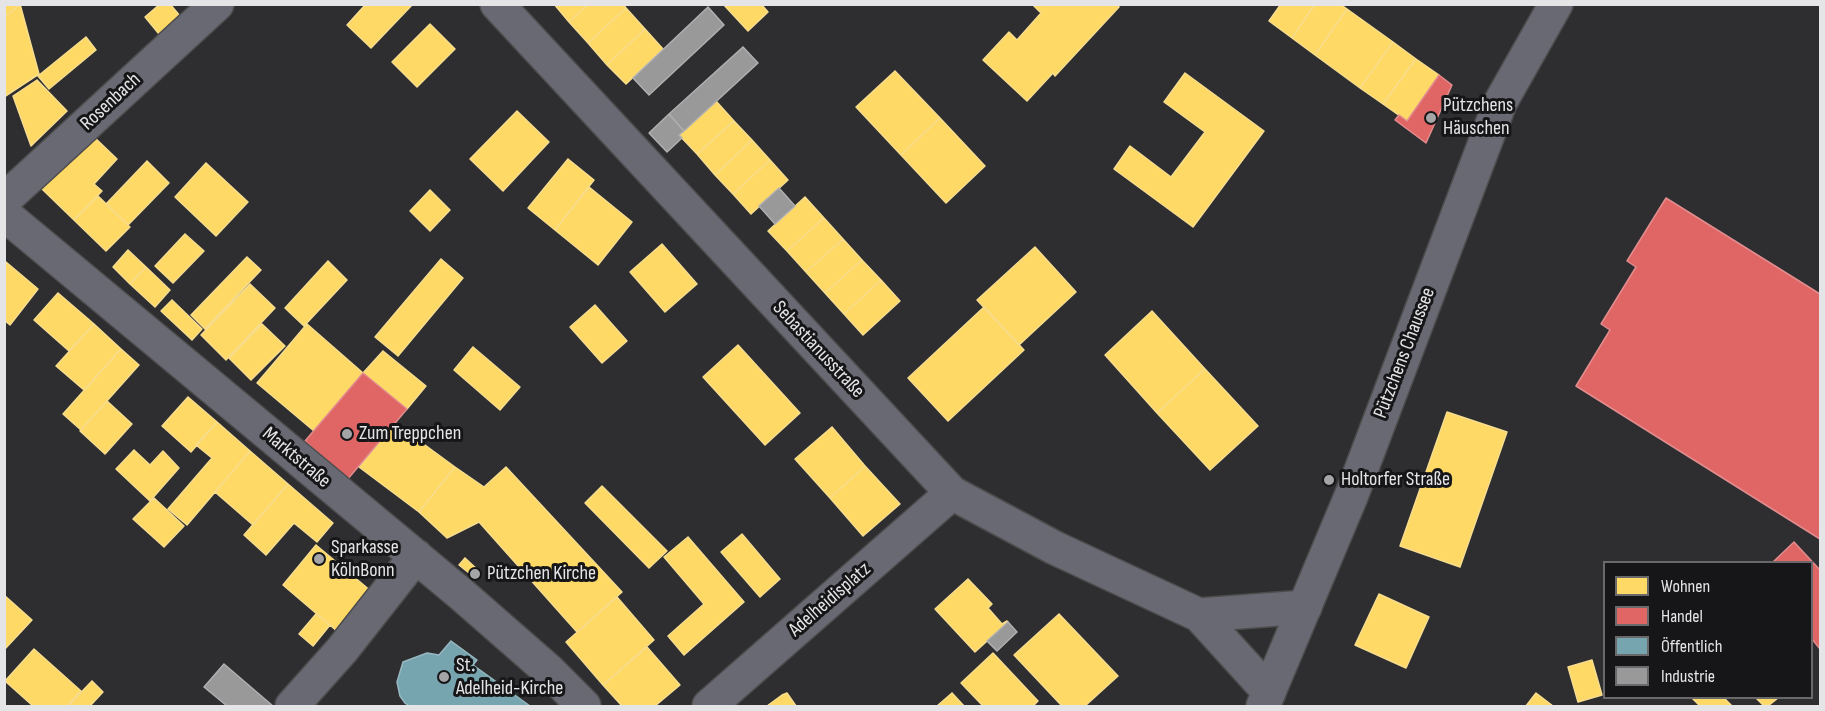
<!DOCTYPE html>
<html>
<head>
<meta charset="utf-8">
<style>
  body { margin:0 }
  #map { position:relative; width:1825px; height:711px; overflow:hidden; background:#2e2e31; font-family:"Sofia Sans Condensed",sans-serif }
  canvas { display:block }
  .frame { position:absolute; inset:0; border:6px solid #e5e5e8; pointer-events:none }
  .legend { position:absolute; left:1603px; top:561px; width:210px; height:138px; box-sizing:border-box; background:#161618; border:2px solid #69696b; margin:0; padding:8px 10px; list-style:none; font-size:18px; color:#e5e5e8 }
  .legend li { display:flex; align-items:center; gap:12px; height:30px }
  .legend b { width:30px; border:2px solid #69696b }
</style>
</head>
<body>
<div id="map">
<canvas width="1825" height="711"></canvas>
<div class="frame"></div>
<ul class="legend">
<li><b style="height:16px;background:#ffd966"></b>Wohnen</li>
<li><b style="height:16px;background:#e06666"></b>Handel</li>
<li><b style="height:16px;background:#76a5af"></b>Öffentlich</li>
<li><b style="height:16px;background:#999"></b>Industrie</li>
</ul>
</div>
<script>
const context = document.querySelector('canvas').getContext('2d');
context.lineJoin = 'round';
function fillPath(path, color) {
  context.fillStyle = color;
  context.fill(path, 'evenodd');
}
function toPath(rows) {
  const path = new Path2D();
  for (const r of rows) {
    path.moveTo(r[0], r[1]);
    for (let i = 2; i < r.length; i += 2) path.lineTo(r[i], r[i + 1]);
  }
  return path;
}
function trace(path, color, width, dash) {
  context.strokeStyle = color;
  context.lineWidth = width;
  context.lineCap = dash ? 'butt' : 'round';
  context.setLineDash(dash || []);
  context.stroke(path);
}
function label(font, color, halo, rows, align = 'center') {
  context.font = font + ' "Sofia Sans Condensed",sans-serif';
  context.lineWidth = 6;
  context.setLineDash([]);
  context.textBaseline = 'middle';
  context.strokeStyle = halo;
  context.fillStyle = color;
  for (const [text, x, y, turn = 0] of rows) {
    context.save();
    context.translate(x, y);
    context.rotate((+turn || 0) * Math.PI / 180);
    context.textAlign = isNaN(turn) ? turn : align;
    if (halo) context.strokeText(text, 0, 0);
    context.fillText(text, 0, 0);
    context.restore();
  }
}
const homes = toPath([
  [4,4,20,4,4,18,4,4],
  [20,4,39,74,4,97,4,18,20,4],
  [160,4,170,4,180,16,159,34,145,17,160,4],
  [366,4,413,4,371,48,347,25,366,4],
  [554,4,588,4,569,22,554,4],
  [588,4,623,4,626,8,588,43,569,22,588,4],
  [723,4,761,4,768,12,748,31,723,4],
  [1032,4,1117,4,1119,7,1055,76,1053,73,1027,101,983,60,1009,32,1017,40,1041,13,1032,4],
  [1281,4,1315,4,1292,38,1269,21,1281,4],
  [1315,4,1340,4,1347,9,1315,55,1292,38,1315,4],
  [626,8,645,29,607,65,588,43,626,8],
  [1347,9,1393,42,1360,88,1315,55,1347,9],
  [430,24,455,49,417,87,392,62,430,24],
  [645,29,663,49,626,84,607,65,645,29],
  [86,37,96,50,49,89,38,76,86,37],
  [1393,42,1416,59,1383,104,1360,88,1393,42],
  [1416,59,1439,75,1407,121,1383,104,1416,59],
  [895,71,940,118,901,155,856,107,895,71],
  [1185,73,1264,131,1193,227,1114,169,1130,146,1171,177,1205,132,1164,102,1185,73],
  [37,80,67,111,31,146,13,96,37,80],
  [716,101,734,121,697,154,679,135,716,101],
  [517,111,549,142,503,191,470,159,517,111],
  [940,118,985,166,946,203,901,155,940,118],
  [734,121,752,140,715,175,697,154,734,121],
  [93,136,117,159,94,184,102,191,74,220,42,189,93,136],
  [752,140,770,160,733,194,715,175,752,140],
  [568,159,594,180,555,230,528,208,568,159],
  [770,160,788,180,751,214,733,194,770,160],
  [147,161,169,183,128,225,106,204,147,161],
  [206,163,248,202,216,236,175,197,206,163],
  [589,187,632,222,598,265,555,230,589,187],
  [430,190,450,210,430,231,410,211,430,190],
  [98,196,130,227,106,251,74,220,98,196],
  [805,197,824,218,787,251,768,231,805,197],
  [824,218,843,239,806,272,787,251,824,218],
  [185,234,204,251,173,283,155,266,185,234],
  [843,239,862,260,825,293,806,272,843,239],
  [662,244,697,284,665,312,630,272,662,244],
  [1035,247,1076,292,1019,345,977,300,1035,247],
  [128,250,146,267,130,284,113,267,128,250],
  [247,257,261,270,205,329,191,315,247,257],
  [441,259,463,278,398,356,375,337,441,259],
  [862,260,881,280,844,314,825,293,862,260],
  [328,261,347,280,304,326,285,308,328,261],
  [6,262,38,289,10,325,4,320,4,265,6,262],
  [146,267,170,290,155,307,130,284,146,267],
  [881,280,900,301,863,335,844,314,881,280],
  [250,284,275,308,226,360,201,335,250,284],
  [58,293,94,324,69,351,34,320,58,293],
  [172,300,202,329,192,340,161,311,172,300],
  [595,305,627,341,602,363,570,327,595,305],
  [984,307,1024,350,948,421,908,378,984,307],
  [1152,311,1205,369,1157,413,1105,355,1152,311],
  [94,324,121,349,84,390,56,366,94,324],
  [262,324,285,346,251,380,229,358,262,324],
  [307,324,363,373,314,431,257,383,307,324],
  [738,345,800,413,765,445,703,377,738,345],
  [473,347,520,387,500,410,454,370,473,347],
  [121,349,139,365,81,430,63,414,121,349],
  [383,351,426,386,407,409,363,373,383,351],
  [1205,369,1258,426,1210,470,1157,413,1205,369],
  [188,397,217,422,191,452,162,426,188,397],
  [107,401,132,424,105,454,80,431,107,401],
  [1447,412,1507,432,1460,567,1400,546,1447,412],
  [217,422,250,451,187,525,168,509,212,458,196,445,217,422],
  [395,423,455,467,419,512,359,467,395,423],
  [832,427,865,466,830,498,795,459,832,427],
  [134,450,150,465,163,451,179,468,150,501,116,469,134,450],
  [250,451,288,484,253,525,215,492,250,451],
  [865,466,900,504,863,536,830,498,865,466],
  [455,467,484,487,506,467,622,592,577,632,479,522,447,538,419,512,455,467],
  [288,484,333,523,317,542,294,523,266,555,244,535,288,484],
  [602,486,667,551,649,568,585,503,602,486],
  [154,498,184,526,164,547,133,519,154,498],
  [742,534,780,579,760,597,721,552,742,534],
  [688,537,744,602,684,655,668,636,704,604,664,557,688,537],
  [316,545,372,592,338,632,283,585,316,545],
  [465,558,479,571,474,577,459,565,465,558],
  [968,579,992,604,988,608,1002,624,1007,621,1008,622,975,652,935,609,968,579],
  [1379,594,1429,617,1406,668,1355,645,1379,594],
  [4,595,32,620,4,650,4,595],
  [617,597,654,640,603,685,566,642,617,597],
  [316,614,330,625,313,646,299,634,316,614],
  [1059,614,1118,676,1085,706,1062,706,1014,655,1059,614],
  [647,647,680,685,655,706,622,706,603,685,647,647],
  [34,649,81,691,67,706,33,706,5,681,34,649],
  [993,653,1038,701,1033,706,983,706,961,683,993,653],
  [1592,660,1602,695,1578,702,1568,667,1592,660],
  [92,681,103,692,90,706,68,706,92,681],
  [787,693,796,706,767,706,782,695,787,693],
  [952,693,964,706,937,706,952,693],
  [1536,693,1553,706,1526,706,1536,693],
  [1692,698,1724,698,1732,706,1700,706,1692,698],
  [1756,698,1778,698,1768,706,1764,706,1756,698]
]);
const shops = toPath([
  [1439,75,1452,85,1426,143,1395,120,1399,115,1407,121,1439,75],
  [1666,198,1820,294,1820,539,1576,386,1610,330,1601,324,1636,267,1627,261,1666,198],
  [363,373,407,409,347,480,305,441,363,373],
  [1794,542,1820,570,1820,649,1812,639,1812,562,1773,562,1794,542]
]);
const public = toPath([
  [451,641,477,660,473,665,530,706,409,706,405,703,400,696,397,682,403,662,427,653,439,655,451,641]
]);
const industry = toPath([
  [708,7,724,25,649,95,633,78,708,7],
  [743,47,758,63,684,131,669,114,743,47],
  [669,114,684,131,679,135,682,138,667,152,649,133,669,114],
  [779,188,795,206,775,224,759,206,779,188],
  [1008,622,1017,632,997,651,987,641,1008,622],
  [224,664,273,706,227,706,204,687,224,664]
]);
const minor = toPath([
  [497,4,952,493,1055,548,1199,615,1269,692],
  [4,200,217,4],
  [4,214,461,594,548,670,584,706],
  [1199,615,1305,607],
  [292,706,342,650,416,556],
  [709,706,952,493]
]);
const tertiary = toPath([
  [1263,706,1352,494,1500,103,1556,4]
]);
const markers = [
  [1431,118,6,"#a5a5a8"],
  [347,434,6,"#a5a5a8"],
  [1329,480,6,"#a5a5a8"],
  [319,559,6,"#a5a5a8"],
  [475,574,6,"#a5a5a8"],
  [444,677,6,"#a5a5a8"]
];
const streetNames = [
  ["Rosenbach",111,102,-43],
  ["Sebastianusstraße",818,350,47],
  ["Pützchens Chaussee",1405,353,-69],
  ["Marktstraße",296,458,40],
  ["Adelheidisplatz",830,600,-41]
];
const poiNames = [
  ["Pützchens",1443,106],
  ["Häuschen",1443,129],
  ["Zum Treppchen",359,434],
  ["Holtorfer Straße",1341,480],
  ["Sparkasse",331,548],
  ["KölnBonn",331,571],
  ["Pützchen Kirche",487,574],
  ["St.",456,666],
  ["Adelheid-Kirche",456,689]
];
fillPath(homes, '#ffd966');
trace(homes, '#f7dd8d', 1.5);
fillPath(shops, '#e06666');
trace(shops, '#e28c8d', 1.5);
fillPath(public, '#76a5af');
trace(public, '#97b8c0', 1.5);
fillPath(industry, '#999');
trace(industry, '#b0b0b1', 1.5);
trace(minor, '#4c4c4d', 36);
trace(tertiary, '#4c4c4d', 36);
trace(minor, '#696973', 33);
trace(tertiary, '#696973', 33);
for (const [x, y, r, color] of markers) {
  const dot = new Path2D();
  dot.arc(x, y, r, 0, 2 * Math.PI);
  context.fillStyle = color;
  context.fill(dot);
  trace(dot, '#161618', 2);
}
label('20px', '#e5e5e8', '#161618', streetNames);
label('20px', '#e5e5e8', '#161618', poiNames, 'left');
</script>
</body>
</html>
